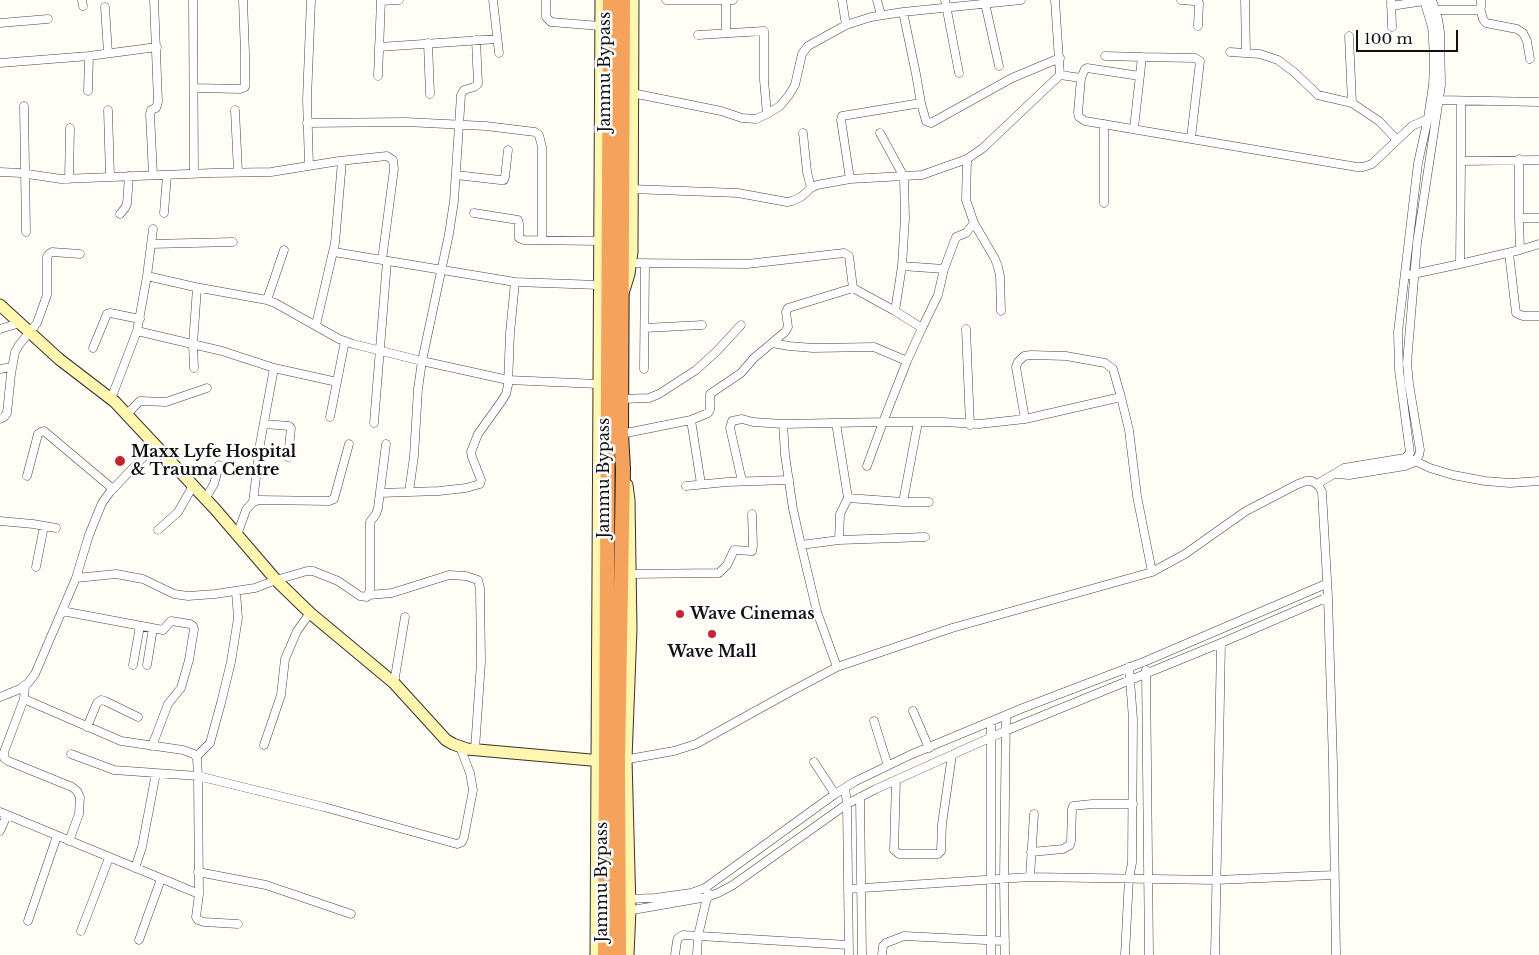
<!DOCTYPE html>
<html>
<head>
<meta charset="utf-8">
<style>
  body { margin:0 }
  #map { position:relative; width:1539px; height:955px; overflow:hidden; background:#fffdf5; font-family:"Libre Baskerville",serif }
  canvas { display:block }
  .scale { position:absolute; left:1356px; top:30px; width:102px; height:22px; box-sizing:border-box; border:2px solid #111; border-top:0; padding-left:6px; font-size:15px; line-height:18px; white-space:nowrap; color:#111; -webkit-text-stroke:4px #fff; paint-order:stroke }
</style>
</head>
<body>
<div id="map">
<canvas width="1539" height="955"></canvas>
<div class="scale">100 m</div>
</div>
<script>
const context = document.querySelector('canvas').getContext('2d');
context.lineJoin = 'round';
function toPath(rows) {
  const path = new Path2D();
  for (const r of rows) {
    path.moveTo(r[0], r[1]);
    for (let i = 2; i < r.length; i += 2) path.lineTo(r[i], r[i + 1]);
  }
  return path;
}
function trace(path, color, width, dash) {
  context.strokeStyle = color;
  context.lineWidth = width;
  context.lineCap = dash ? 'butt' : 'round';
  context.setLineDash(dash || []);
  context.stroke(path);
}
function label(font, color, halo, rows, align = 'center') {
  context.font = font + ' "Libre Baskerville",serif';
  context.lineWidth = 5;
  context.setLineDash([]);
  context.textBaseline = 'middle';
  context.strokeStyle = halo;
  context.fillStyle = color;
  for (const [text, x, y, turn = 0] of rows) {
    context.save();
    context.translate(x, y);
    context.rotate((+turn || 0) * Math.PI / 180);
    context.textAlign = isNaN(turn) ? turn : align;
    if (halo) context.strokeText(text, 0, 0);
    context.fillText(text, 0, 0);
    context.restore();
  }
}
const street = toPath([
  [82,0,83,6],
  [193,0,194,173],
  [493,0,499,53],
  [546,0,546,17,551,22,600,26],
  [666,0,733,0],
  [842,0,846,25],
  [877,0,881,15],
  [945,0,959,73],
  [1181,0,1194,1,1199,3,1198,26],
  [1245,0,1246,53],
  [1391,0,1392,27],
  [381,1,399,0],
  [985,3,999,66],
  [1391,6,1424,1],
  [105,7,108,53],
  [1480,8,1483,19,1486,23,1517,29,1523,33,1527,41,1530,59],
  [1432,10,1477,10,1481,7,1481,0],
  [903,12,916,74,921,103,842,116,841,120,850,179,922,175,967,159,983,148,1060,75,1055,0],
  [0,23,48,19],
  [726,33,726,0],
  [698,35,764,31,764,80,767,114],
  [1349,36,1352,103],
  [428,43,430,94],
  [379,47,497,39],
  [1230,52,1260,54,1278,60,1294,72,1318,95,1352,103,1379,121,1397,140],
  [1105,56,1142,57,1134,128],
  [1142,57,1195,58,1200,61,1191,138],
  [0,63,89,56,157,47],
  [1060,75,1081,78,1078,113,1079,117,1085,121,1357,167,1363,167,1372,164,1412,126,1430,118],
  [378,76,381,0],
  [1081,78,1085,69,1087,68,1140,76],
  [195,88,240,89,245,87,245,53,243,0],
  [88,91,89,56],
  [632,93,721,111,742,118,756,119,767,114,780,106,789,95,795,85,802,54,808,46,846,25,871,17,903,12,1021,0],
  [1440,100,1539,102],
  [1461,101,1461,161,1539,160],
  [921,103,926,121,931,123,1012,78,1060,58],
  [24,106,26,232],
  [108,110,110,177],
  [235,110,238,172],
  [307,123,406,122,486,126,535,132,539,135,542,147,542,240],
  [803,133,807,172,811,188],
  [880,133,904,177,905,218,902,266,944,269,956,237,966,233,974,223,966,200,967,159],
  [1519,159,1519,218,1539,218],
  [309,166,307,99,311,0],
  [0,172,21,173,61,179,213,173,271,172,339,161,387,156,393,160,394,169,382,260],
  [153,175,150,114,151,110,156,108,158,102,154,0],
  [456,175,500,180,504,180,505,177,508,150],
  [69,179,70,128],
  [631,189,738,193,787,202,792,201,801,197,811,188,817,185,850,179],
  [1104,203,1104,124],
  [164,213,167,175],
  [474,213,518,220,519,224,519,238,524,240,599,241],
  [120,214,125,208,127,204,129,176],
  [974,223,995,259,998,267,1000,276,1001,311],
  [151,244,233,242],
  [1520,250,1539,244],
  [334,252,515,282,599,285],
  [1509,253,1516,313,1523,316,1539,316],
  [626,263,747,264,844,253,849,256,853,288,895,311],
  [1460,264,1520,250,1519,218],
  [902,266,895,311,922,328,938,295,944,269],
  [1409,275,1460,264,1461,161],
  [147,276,195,287,267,300,275,303,339,339,353,344,422,361,508,380,598,384],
  [267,300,284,250],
  [316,325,335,243,342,161],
  [645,328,702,325],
  [0,329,20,323],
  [966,329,970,425],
  [137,331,222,351,274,368,337,382],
  [772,343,789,346,813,348,874,347,907,361,922,328],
  [93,348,107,314,110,313,140,319],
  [194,368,193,344,197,288],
  [0,369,12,367],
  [644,369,645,263],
  [111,399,137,331,147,276,153,229],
  [622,399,649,398,659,394,696,370,716,352,741,325],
  [127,414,140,401,166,402,207,388],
  [330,417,345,341],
  [0,419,4,417,7,413,11,374,15,352,19,345,37,323,47,295,47,257,49,254,52,252,80,254],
  [1025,419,1016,367,1018,362,1024,356,1031,355,1066,356,1105,363,1113,369,1121,397],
  [691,420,708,413,710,410,710,394,741,373,754,358,785,332,788,327,786,312,788,308,853,288],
  [918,422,903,502,929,502],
  [374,423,387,261],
  [836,423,848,498,903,502],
  [264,424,289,426,291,428,288,457],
  [783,424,785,455,793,509,801,545,839,540],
  [621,434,691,420,701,484],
  [1411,459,1430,468,1453,475,1485,481,1510,483,1539,481],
  [867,466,883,422,943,422,979,424,1025,419,1121,397,1129,430,1137,496,1152,572],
  [1336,474,1349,475,1405,466,1415,462,1419,455,1420,450,1409,384,1407,363,1417,243,1441,85,1440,32,1438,19,1432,0],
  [27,476,38,434,41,432,44,431,113,489],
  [742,481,730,428,732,421,742,419,753,422,783,424,883,422,907,361],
  [1317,484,1344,468,1405,458,1410,453,1399,370,1398,332,1418,163,1428,118,1433,85,1434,64,1433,38,1432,27,1424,0],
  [686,486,727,482,789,480],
  [409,492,414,456,418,389,422,361,449,234,454,201,461,95,464,90,474,87,478,84,476,40],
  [380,493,439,491,466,488,480,484,481,480,472,457,471,452,478,434,501,402,506,394,508,385,510,333,515,282],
  [848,498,840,514,839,540,925,537],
  [205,499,214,484,219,465],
  [253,502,260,444,274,368],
  [0,521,33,524,56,528],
  [158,530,178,512,193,486],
  [237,535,246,510,253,502,259,500,329,501,334,499,349,444],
  [801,545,817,612,837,667],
  [36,567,44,526],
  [630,574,719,573,727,565,734,550,752,551,753,546,752,514],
  [76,578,116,574,143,579,174,594,188,596,215,594,255,588,276,580,307,571,313,571,338,581,360,596,367,597,370,590,370,522,376,514,378,508,386,444],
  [369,595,392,593,449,575,466,576,478,580,480,588,481,662,475,749],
  [62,611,163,630,171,621,190,624,193,626,194,629,189,660,181,688,168,704,152,746],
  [133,665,140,626],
  [147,665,153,628],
  [1146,670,1149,955],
  [394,683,405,617],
  [25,685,24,699,4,752,4,758,8,761,72,787,77,791,80,797,79,814,69,841],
  [0,697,20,689,28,683,35,674,76,578,89,535,102,503,110,492,155,445],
  [24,699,121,741,183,750,194,754,197,758,198,776,199,894,196,917,198,920,204,922,238,924],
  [913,711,929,748],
  [874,721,888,766],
  [87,727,97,703,101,700,105,701,138,717],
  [264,745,281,695,285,659,297,631,310,613],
  [71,754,114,770,198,776,324,807,457,844,462,842,464,837,473,790,470,773,460,747],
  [196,757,210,743,221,703,231,662,238,618,236,592],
  [623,760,674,751,696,744,788,693,837,667,952,628,1152,572,1185,554,1246,511,1298,484,1306,481,1312,481,1319,486,1322,492,1328,597,1333,764,1336,955],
  [814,762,835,794],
  [896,780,894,850,899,854,938,854,941,851,942,824,952,755],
  [845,788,847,804,849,955],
  [860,797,862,955],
  [0,812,199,894],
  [0,831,7,815],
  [1031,852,1063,849,1070,845,1071,841,1072,809,1073,806,1092,804,1133,804],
  [135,868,142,847,156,773],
  [198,872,266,885,351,914],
  [1030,877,1034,814],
  [848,889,1030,877,1216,880,1334,875],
  [627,899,655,898,691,893,705,888,835,794,854,782,910,755,1023,708,1146,661,1326,584],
  [627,911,707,897,718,893,733,885,847,804,876,789,1005,731,1221,643,1328,597],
  [28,921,57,836],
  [81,931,109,858],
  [139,940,161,879],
  [675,955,677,941,678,938,683,935,848,945],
  [697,955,698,936,708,893],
  [882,955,883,946,886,943,904,936,1005,941],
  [991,955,991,722],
  [1005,955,1004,879,1006,715],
  [1125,955,1129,878,1132,863,1133,719,1129,667],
  [1215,955,1221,643]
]);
const secondary = toPath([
  [624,290,629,274,632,252,633,0],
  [0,305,59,359,115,402,215,509,276,580,310,613,394,683,446,740,453,744,467,749,602,761],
  [627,485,629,500,631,629,626,759,630,910,628,955],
  [596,955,601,0]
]);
const highway = toPath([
  [605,955,610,0],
  [619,955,618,761,623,469,621,434,623,0]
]);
const markers = [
  [120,461,6,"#c4262e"],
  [680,614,5,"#c4262e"],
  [712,634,5,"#c4262e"]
];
const streetNames = [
  ["Jammu Bypass",605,72,-90],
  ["Jammu Bypass",604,478,-90],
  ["Jammu Bypass",602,882,-90]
];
const poiNames = [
  ["Maxx Lyfe Hospital",131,452],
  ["& Trauma Centre",131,470],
  ["Wave Cinemas",690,614],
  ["Wave Mall",712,652,"center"]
];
trace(street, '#444', 9);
trace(secondary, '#333', 13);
trace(highway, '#222', 16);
trace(street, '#fff', 8);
trace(secondary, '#fff6b0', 11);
trace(highway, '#f5a25d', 14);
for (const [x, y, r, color] of markers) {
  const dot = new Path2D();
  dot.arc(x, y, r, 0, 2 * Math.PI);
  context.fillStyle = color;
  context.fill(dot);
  trace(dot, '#fff', 2);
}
label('16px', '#111', '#fff', streetNames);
label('bold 16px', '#111', '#fff', poiNames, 'left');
</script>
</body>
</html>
